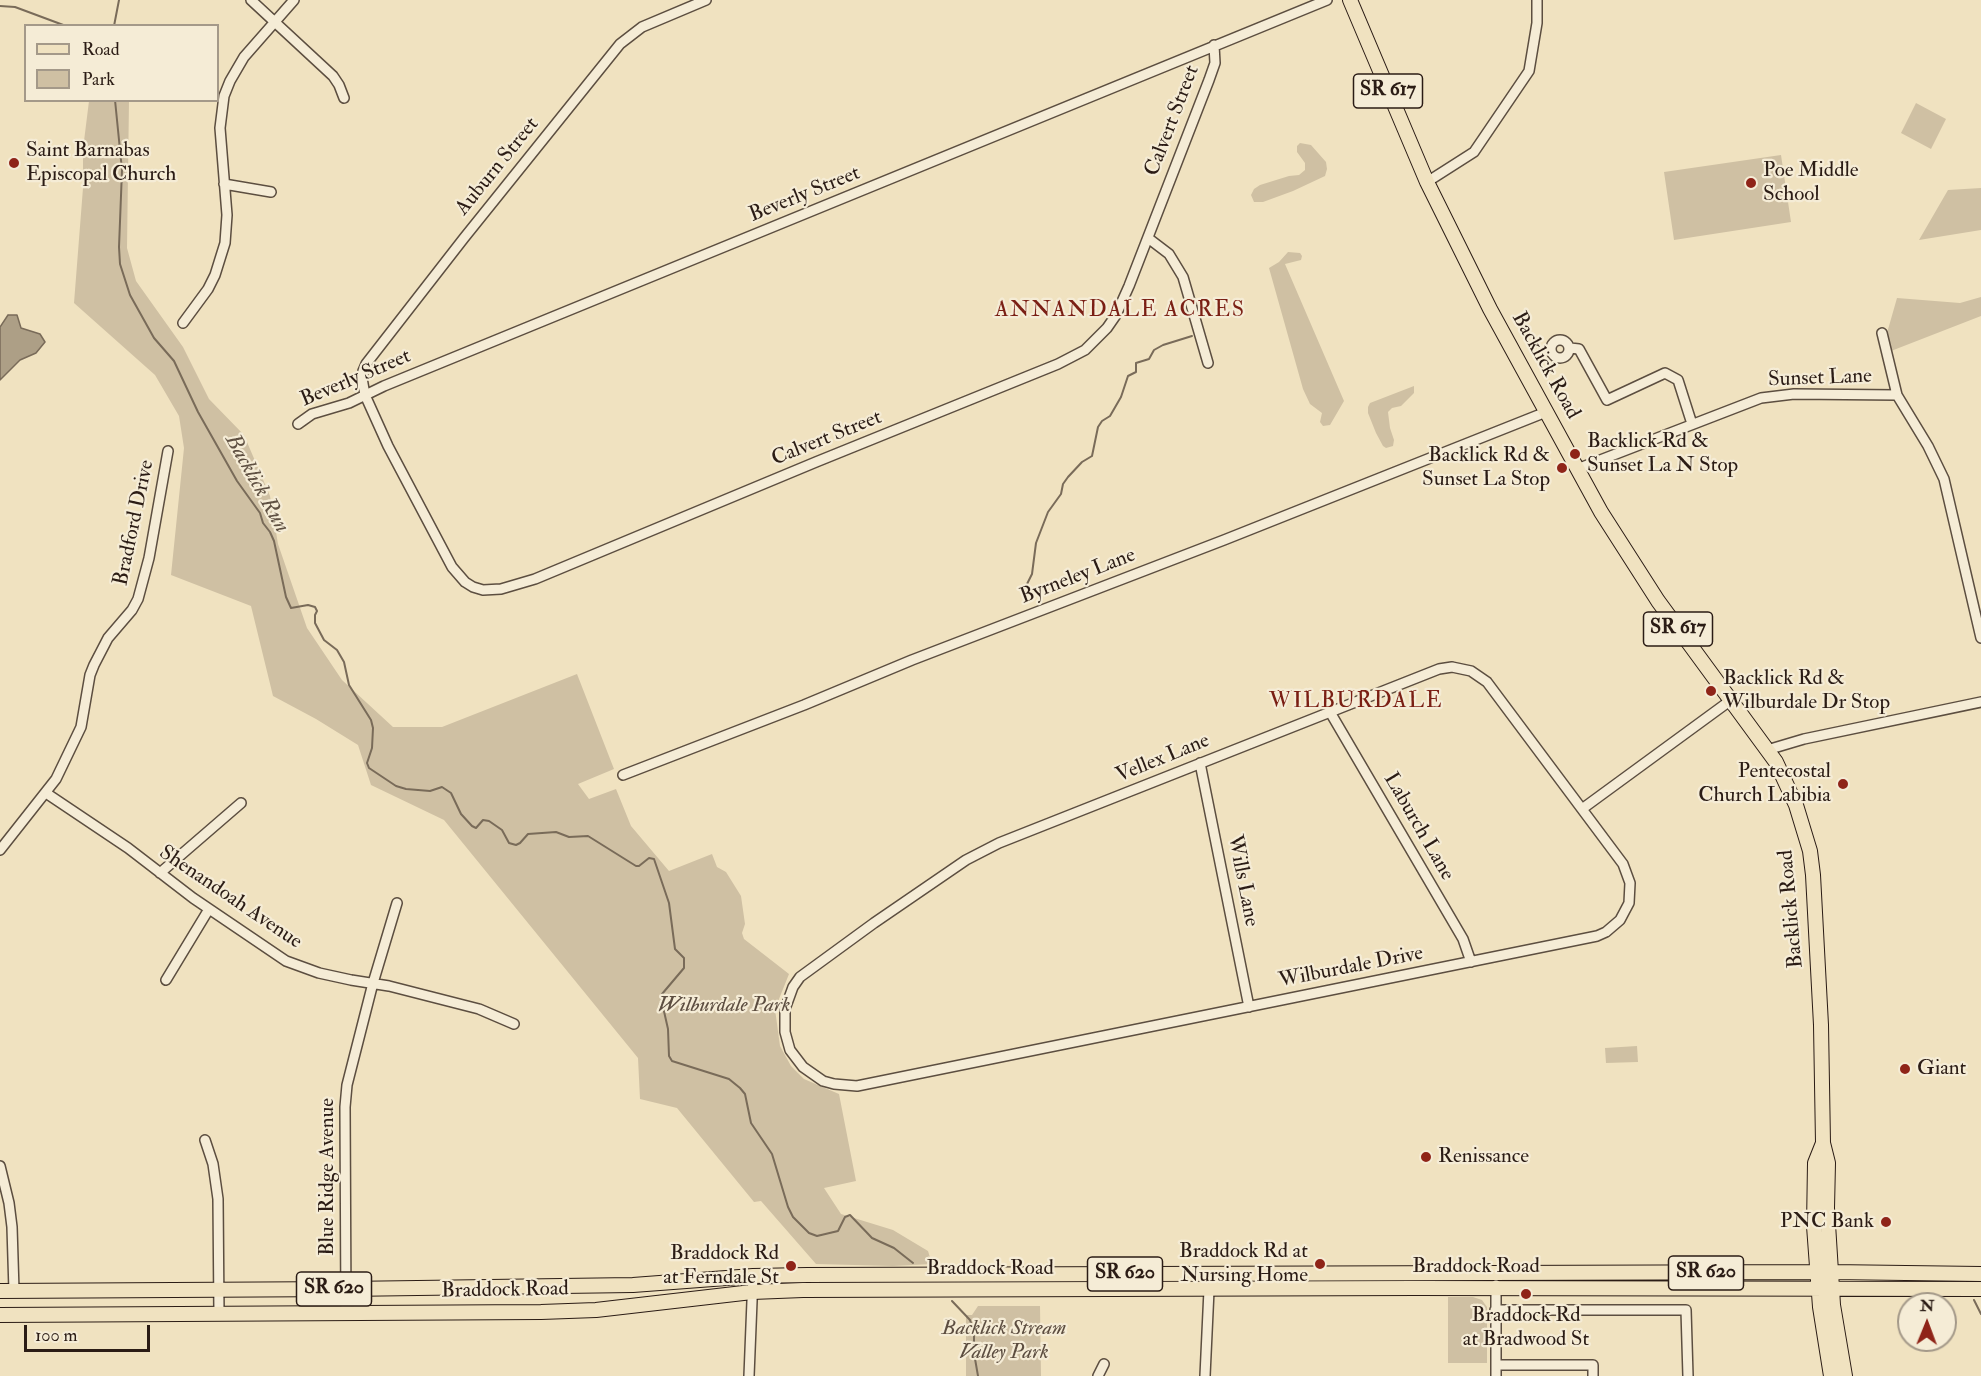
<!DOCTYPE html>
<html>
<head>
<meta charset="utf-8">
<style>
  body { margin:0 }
  #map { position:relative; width:1981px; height:1376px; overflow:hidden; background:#f0e2c0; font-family:"IM FELL Double Pica",serif }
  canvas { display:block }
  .legend { position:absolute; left:24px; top:24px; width:195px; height:78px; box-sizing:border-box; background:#f5ecd6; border:2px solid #a49989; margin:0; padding:8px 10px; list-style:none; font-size:18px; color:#2b1c15 }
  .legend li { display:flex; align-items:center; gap:12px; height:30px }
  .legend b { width:30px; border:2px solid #a49989 }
  .north { position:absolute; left:1897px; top:1292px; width:60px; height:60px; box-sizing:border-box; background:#f5ecd6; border:2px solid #a49989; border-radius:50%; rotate:1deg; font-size:16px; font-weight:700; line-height:24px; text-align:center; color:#2b1c15 }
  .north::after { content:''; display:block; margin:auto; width:21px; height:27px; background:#8f2418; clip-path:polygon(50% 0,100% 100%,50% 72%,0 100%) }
  .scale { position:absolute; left:24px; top:1325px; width:126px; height:27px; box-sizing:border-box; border:3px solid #2b1c15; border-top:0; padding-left:8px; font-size:18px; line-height:21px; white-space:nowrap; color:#2b1c15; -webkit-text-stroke:4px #f5ecd6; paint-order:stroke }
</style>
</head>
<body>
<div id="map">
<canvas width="1981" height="1376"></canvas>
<ul class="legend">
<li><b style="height:8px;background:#f0e2c0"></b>Road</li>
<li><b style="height:16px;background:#cfc0a3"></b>Park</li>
</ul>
<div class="north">N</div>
<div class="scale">100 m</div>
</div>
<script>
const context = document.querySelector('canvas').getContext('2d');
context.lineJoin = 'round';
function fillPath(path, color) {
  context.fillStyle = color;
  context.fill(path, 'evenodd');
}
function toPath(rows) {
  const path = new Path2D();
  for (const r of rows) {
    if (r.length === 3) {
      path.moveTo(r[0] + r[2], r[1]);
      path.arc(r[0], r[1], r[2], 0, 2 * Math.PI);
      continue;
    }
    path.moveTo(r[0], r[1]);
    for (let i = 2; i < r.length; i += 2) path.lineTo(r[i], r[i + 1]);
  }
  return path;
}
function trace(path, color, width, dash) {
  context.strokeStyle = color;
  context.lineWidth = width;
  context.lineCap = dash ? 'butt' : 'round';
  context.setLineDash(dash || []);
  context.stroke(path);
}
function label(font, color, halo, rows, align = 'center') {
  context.font = font + ' "IM FELL Double Pica",serif';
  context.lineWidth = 4.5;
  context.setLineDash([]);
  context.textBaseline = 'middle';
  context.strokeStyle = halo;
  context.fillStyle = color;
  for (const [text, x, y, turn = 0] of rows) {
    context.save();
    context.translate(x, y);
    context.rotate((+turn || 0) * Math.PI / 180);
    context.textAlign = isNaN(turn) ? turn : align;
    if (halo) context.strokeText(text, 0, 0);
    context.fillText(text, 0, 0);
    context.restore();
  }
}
const green = toPath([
  [89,101,129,101,127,248,136,281,183,347,209,399,244,435,270,496,278,544,307,628,342,680,393,727,442,727,577,674,614,769,578,784,589,799,616,789,631,826,669,871,712,854,717,867,726,872,741,896,745,924,742,933,744,939,789,974,775,1009,780,1046,791,1066,804,1079,839,1094,856,1181,824,1188,841,1214,893,1230,928,1251,932,1264,893,1266,816,1264,761,1201,754,1202,677,1108,640,1099,638,1058,444,820,371,785,358,745,316,719,273,696,251,606,171,575,184,448,179,416,155,375,74,303,83,188,83,149],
  [1916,103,1946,119,1931,149,1901,133],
  [1300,143,1311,145,1326,162,1327,169,1325,176,1293,191,1263,202,1254,202,1251,195,1254,189,1260,185,1289,176,1299,175,1305,170,1305,163,1297,152,1297,146],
  [1781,155,1791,222,1674,240,1664,172],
  [1981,188,1981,230,1919,240,1948,190],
  [1288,252,1300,253,1302,256,1301,260,1285,264,1344,401,1330,425,1323,426,1320,422,1322,413,1310,404,1303,389,1269,268,1279,262],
  [1981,297,1981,316,1891,351,1887,333,1897,298,1960,303],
  [1414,386,1414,393,1401,406,1392,408,1388,412,1390,428,1394,440,1393,446,1386,448,1383,446,1376,433,1368,413,1368,407,1370,403],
  [1637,1046,1638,1062,1606,1063,1605,1048],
  [1448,1297,1473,1297,1482,1300,1487,1307,1487,1363,1448,1363],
  [978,1306,1040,1306,1041,1376,966,1376,966,1315,972,1315]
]);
const water = toPath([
  [8,315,17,315,21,328,40,334,45,342,36,353,20,360,0,380,0,327,8,315]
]);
const stream = toPath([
  [0,6,15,7,66,26],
  [114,26,119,0],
  [115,100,122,170,119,247,120,264,130,295,154,338,174,361,198,412,237,481,260,513,263,523,270,532,274,541,286,597,291,608,308,605,315,607,317,611,315,615,315,623,324,640,337,650,344,662,349,685,371,720,373,728,372,748,367,763,369,768,396,786,406,789,430,791,442,787,451,793,461,814,472,826,476,828,483,820,489,821,502,830,509,843,516,845,520,843,528,834,556,832,569,837,588,836,636,866,639,866,649,858,654,859,669,903,675,949,684,958,684,968,662,994,661,998,668,1029,669,1056,672,1061,729,1079,740,1088,745,1094,751,1123,772,1154,788,1207,793,1217,809,1233,817,1236,838,1231,845,1217,850,1215,872,1238,894,1248,913,1263],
  [1027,597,1027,584,1032,574,1036,543,1048,512,1061,494,1063,484,1068,477,1082,462,1092,456,1098,427,1102,421,1110,416,1121,397,1128,376,1136,372,1136,363,1149,359,1154,350,1163,345,1192,336],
  [1974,1300,1981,1314],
  [952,1301,970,1320,974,1332,974,1353,978,1376]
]);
const minor = toPath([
  [251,0,333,76,339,85,344,98],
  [706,0,642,27,620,44,464,238,366,364,363,371,362,378,365,395,388,446,452,567,465,582,473,587,483,590,501,589,535,579,816,462,1058,364,1085,350,1107,328,1116,315,1129,286,1209,80,1215,63,1214,45],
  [1427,182,1474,152,1529,71,1537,23,1537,0],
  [224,184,271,192],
  [1148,238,1169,254,1183,277,1208,363],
  [183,323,208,289,215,275,225,243,227,215,220,128,224,96,230,81,244,57,294,0],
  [1882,333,1897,395],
  [1560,349,9],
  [1570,348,1579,349,1607,400,1665,373,1678,380,1692,424],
  [298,424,312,414,349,403,384,386,1327,0],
  [1577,469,1761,398,1794,394,1897,395,1928,446,1944,479,1981,638],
  [1452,667,1471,671,1487,682,1623,864,1630,883,1629,903,1620,920,1606,932,1597,936,857,1086,834,1084,823,1081,803,1067,790,1050,785,1032,785,1009,793,987,800,977,874,923,966,860,999,843,1439,669,1452,667],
  [1330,712,1463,939,1471,962],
  [1767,750,1804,739,1981,702],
  [1200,763,1249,1007],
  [623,775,804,705,912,660,1224,540,1546,412],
  [46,793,128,848,193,898,286,961,319,973,351,980,389,986,479,1009,514,1024],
  [1582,809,1731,700],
  [0,850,56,779,81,727,90,675,94,665,108,638,132,610,138,599,149,558,168,451],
  [160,873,241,803],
  [166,980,209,909],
  [205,1140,213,1164,218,1199,219,1314],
  [0,1166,9,1203,12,1227,14,1291],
  [1202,1274,1209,1290,1205,1376],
  [1495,1310,1686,1310,1688,1376],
  [346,1313,345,1107,347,1085,373,983,397,903],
  [1496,1365,1593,1365,1593,1376],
  [749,1376,753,1276],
  [1098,1376,1104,1364],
  [1496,1376,1496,1285]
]);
const primary = toPath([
  [1350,0,1427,182,1490,309,1601,512,1658,601,1776,762,1796,805,1810,851,1813,875,1821,1025,1823,1143,1828,1163,1827,1208,1831,1272,1833,1305,1845,1376],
  [1823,1143,1815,1163,1814,1226,1820,1307,1831,1376],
  [0,1291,346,1289,633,1285,753,1276,807,1275,1831,1272,1981,1274],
  [0,1315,541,1312,596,1310,752,1292,803,1290,1415,1288,1981,1289]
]);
const markers = [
  [14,163,6,"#8f2418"],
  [1751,183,6,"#8f2418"],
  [1575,454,6,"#8f2418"],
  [1562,468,6,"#8f2418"],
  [1711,691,6,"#8f2418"],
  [1843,784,6,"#8f2418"],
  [1905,1069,6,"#8f2418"],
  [1426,1157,6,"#8f2418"],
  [1886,1222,6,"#8f2418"],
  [1320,1264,6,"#8f2418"],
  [791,1266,6,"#8f2418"],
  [1526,1294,6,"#8f2418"]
];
const shields = [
  [1388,91,69],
  [1678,629,69],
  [1706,1273,75],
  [1125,1274,75],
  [334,1289,75]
];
const shieldNames = [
  ["SR 617",1388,91],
  ["SR 617",1678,629],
  ["SR 620",1706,1273],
  ["SR 620",1125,1274],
  ["SR 620",334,1289]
];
const streetNames = [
  ["Calvert Street",1173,121,-69],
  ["Auburn Street",498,167,-51],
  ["Beverly Street",805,195,-22],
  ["Backlick Road",1545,366,61],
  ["Beverly Street",356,379,-23],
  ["Sunset Lane",1820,379,-2],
  ["Calvert Street",827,439,-22],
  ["Bradford Drive",135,523,-78],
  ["Byrneley Lane",1078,577,-21],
  ["Vellex Lane",1163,759,-22],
  ["Laburch Lane",1418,827,60],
  ["Wills Lane",1242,881,79],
  ["Shenandoah Avenue",230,898,34],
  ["Backlick Road",1792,909,-95],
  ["Wilburdale Drive",1351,968,-11],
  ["Blue Ridge Avenue",328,1177,-90],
  ["Braddock Road",1476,1267],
  ["Braddock Road",990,1269],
  ["Braddock Road",505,1291,-1]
];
const poiNames = [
  ["Saint Barnabas",26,151],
  ["Episcopal Church",26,175],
  ["Poe Middle",1763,171],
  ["School",1763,195],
  ["Backlick Rd &",1587,442],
  ["Sunset La N Stop",1587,466],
  ["Backlick Rd &",1550,456,"right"],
  ["Sunset La Stop",1550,480,"right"],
  ["Backlick Rd &",1723,679],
  ["Wilburdale Dr Stop",1723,703],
  ["Pentecostal",1831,772,"right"],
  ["Church Labibia",1831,796,"right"],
  ["Giant",1917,1069],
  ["Renissance",1438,1157],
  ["PNC Bank",1874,1222,"right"],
  ["Braddock Rd at",1308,1252,"right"],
  ["Nursing Home",1308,1276,"right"],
  ["Braddock Rd",779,1254,"right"],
  ["at Ferndale St",779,1278,"right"],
  ["Braddock Rd",1526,1316,"center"],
  ["at Bradwood St",1526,1340,"center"]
];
const parkNames = [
  ["Wilburdale Park",724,1006],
  ["Backlick Stream",1004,1329],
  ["Valley Park",1004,1353]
];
const neighbourhoodNames = [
  ["ANNANDALE ACRES",1120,311],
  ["WILBURDALE",1356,702]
];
const waterNames = [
  ["Backlick Run",256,484,61]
];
fillPath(green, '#cfc0a3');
fillPath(water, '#ad9f86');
trace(water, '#796b59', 1.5);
trace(stream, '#796b59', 2);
trace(minor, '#5c4e40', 12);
trace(primary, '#2b1c15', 16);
trace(minor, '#f5ecd6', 9);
trace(primary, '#f0e2c0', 14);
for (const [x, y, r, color] of markers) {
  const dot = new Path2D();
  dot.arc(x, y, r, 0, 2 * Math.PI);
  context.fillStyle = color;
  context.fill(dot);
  trace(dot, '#f5ecd6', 2);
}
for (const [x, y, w] of shields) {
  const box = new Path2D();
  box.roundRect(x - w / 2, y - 17, w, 34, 4.5);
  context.fillStyle = '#f5ecd6';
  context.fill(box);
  trace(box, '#2b1c15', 1.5);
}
label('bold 20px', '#2b1c15', null, shieldNames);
label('21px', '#2b1c15', '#f5ecd6', streetNames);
label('21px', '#2b1c15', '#f5ecd6', poiNames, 'left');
label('italic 21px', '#5c4d40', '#f5ecd6', parkNames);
context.letterSpacing = '1.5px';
label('22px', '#7a1f14', '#f5ecd6', neighbourhoodNames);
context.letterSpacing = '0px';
label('italic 22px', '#5f5042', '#f5ecd6', waterNames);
</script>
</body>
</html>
